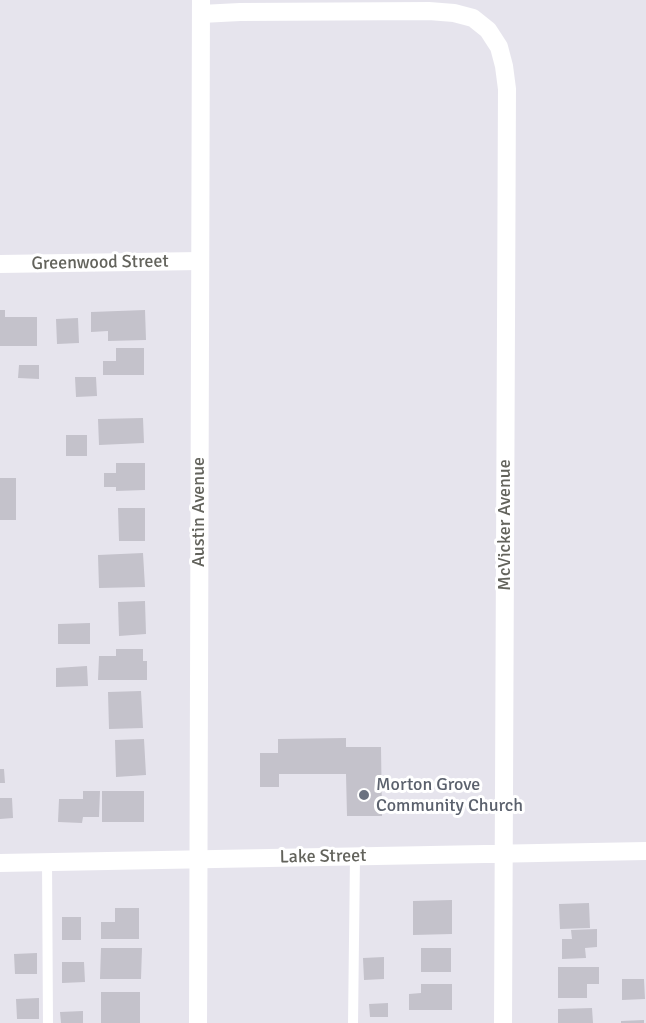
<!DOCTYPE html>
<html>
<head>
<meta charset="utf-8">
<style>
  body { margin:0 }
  canvas { display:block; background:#e6e4ed }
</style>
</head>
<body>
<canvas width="646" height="1023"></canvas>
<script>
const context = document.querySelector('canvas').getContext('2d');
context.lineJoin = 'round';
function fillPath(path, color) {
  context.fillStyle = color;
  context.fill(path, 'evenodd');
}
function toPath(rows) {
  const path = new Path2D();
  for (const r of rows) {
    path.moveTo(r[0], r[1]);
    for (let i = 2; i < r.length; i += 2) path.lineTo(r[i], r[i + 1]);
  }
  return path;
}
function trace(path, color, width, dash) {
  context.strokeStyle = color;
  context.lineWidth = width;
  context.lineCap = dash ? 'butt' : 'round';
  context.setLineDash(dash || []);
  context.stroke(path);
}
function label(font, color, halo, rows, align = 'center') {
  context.font = font + ' Signika,sans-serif';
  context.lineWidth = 6;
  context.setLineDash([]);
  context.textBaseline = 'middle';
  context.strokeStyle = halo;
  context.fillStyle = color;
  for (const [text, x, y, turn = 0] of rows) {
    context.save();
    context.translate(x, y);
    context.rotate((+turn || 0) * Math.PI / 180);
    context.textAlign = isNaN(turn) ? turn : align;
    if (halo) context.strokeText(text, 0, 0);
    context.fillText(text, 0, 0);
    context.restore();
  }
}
const building = toPath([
  [0,310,5,310,5,317,37,317,37,346,0,346],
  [145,310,146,340,108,341,108,331,91,332,91,312],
  [78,318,79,343,57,344,56,319],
  [116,348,144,348,144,375,103,375,103,361,116,361],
  [19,365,39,365,39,379,18,378],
  [75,377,96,377,97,396,76,397],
  [143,418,144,443,99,445,98,419],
  [66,435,87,435,87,456,66,456],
  [116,463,145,463,145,490,116,491,116,487,104,487,104,473,116,473],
  [0,478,16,478,16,520,0,520],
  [118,508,145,508,145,541,119,541],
  [143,553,145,587,99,588,98,555],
  [145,601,146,634,119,636,118,602],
  [90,623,90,644,58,644,58,624],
  [116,649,143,649,143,661,147,661,147,680,98,680,99,656,116,656],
  [87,666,88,686,56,687,56,668],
  [141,691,143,728,109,729,108,692],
  [346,738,346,747,381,747,382,816,347,816,346,774,279,774,279,787,260,787,260,753,278,753,278,739],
  [144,739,146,775,116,777,115,740],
  [0,769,4,769,5,783,0,783],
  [83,791,100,791,99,817,83,817,82,823,58,822,59,799,83,799],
  [102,791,144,791,144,822,102,822],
  [0,798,12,798,13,818,0,819],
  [452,900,452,934,413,935,413,901],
  [589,903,590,928,560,929,559,904],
  [115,908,139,908,139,939,101,939,101,922,115,922],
  [62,917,81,917,81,940,62,940],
  [597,929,597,947,585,948,586,958,562,959,562,939,572,939,571,930],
  [101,948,142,948,141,979,100,979],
  [421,948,451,948,451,972,421,972],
  [37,953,37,974,15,974,14,954],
  [384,957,384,979,364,980,363,958],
  [62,962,84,962,85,982,62,983],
  [558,967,599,967,599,984,587,984,587,998,558,998],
  [622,979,644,979,645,999,622,1000],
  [421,984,452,984,452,1010,409,1010,409,994,421,993],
  [101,992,140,992,140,1023,101,1023],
  [39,998,39,1019,17,1019,16,999],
  [388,1003,388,1017,370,1017,369,1004],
  [592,1008,593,1023,558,1023,558,1009],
  [83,1011,83,1023,61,1023,60,1012],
  [644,1020,644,1023,621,1023,621,1021]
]);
const service = toPath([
  [47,862,48,1023],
  [353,1023,355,857]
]);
const minor = toPath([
  [201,14,240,12,429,11,454,13,473,18,488,30,499,47,504,66,507,89,503,1023],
  [0,264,200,261],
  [0,863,646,851]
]);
const tertiary = toPath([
  [198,1023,201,0]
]);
const markers = [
  [364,795,6,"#6b7280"]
];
const streetNames = [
  ["Greenwood Street",100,263,-1],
  ["Austin Avenue",199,512,-90],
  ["McVicker Avenue",505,525,-90],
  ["Lake Street",323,857,-1]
];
const worshipNames = [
  ["Morton Grove",376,785],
  ["Community Church",376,806]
];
fillPath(building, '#c4c2cb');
trace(service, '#fff', 10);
trace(minor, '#fff', 18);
trace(tertiary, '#fff', 18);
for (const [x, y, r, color] of markers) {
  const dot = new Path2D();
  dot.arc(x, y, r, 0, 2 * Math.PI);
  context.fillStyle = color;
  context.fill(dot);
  trace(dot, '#fff', 2);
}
label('18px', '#63635c', '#fff', streetNames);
label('18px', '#5b616d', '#fff', worshipNames, 'left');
</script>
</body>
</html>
